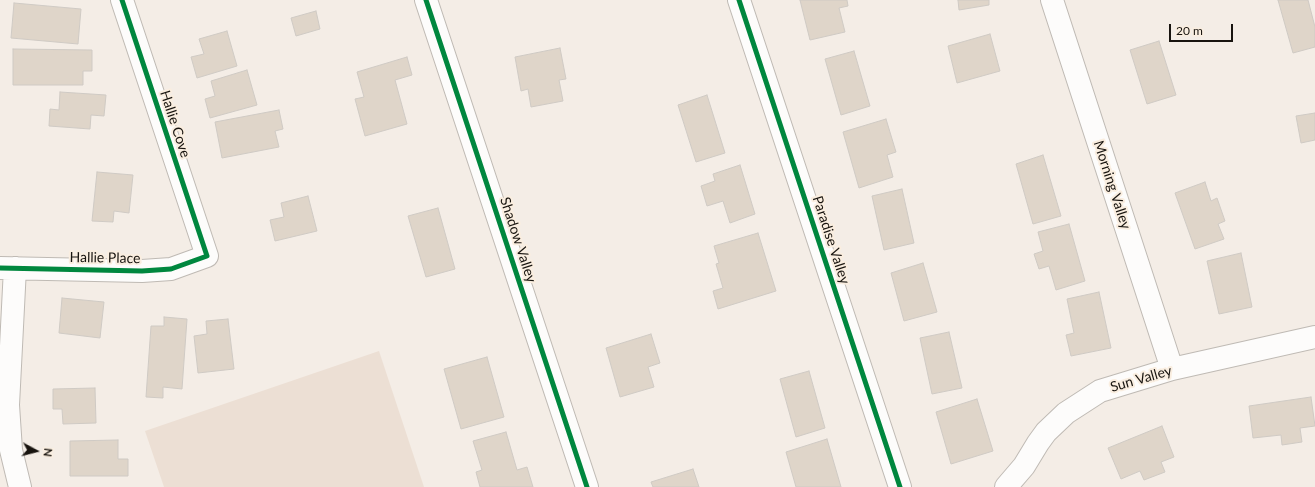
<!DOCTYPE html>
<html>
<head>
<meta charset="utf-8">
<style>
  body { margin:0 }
  #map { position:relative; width:1315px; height:487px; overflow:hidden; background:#f4ede6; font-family:Lato,sans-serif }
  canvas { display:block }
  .north { position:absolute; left:16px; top:431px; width:40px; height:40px; -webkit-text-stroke:3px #faeee0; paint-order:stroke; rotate:97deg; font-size:11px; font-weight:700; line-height:16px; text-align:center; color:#18140f }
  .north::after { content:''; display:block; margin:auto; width:14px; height:18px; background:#18140f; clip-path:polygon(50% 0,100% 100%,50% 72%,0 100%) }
  .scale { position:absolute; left:1169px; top:24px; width:64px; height:18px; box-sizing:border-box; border:2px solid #18140f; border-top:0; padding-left:5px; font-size:12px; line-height:14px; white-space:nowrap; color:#18140f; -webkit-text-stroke:3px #faeee0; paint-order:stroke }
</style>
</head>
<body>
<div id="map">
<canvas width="1315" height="487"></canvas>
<div class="north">N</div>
<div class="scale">20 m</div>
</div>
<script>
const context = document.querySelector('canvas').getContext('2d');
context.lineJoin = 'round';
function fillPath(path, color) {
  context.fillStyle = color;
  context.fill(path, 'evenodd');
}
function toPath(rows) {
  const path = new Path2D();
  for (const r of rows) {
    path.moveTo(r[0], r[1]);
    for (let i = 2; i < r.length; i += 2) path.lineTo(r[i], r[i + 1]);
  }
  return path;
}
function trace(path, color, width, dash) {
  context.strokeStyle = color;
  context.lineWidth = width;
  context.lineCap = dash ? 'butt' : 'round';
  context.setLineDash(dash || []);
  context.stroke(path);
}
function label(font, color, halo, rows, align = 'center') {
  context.font = font + ' Lato,sans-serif';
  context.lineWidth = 4;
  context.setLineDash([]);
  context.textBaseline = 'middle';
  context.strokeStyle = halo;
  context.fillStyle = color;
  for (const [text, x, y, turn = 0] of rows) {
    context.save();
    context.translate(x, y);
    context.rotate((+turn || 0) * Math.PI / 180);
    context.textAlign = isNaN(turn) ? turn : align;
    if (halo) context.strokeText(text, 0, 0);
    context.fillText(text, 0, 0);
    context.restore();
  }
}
const industrial = toPath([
  [379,351,424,487,164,487,145,431]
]);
const building = toPath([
  [800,0,847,0,848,6,839,8,845,32,810,40,800,0],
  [958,0,989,0,989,5,959,10,958,0],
  [1278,0,1308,0,1315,27,1315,47,1293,53,1278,0],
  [14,3,81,9,78,44,11,38,14,3],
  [316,11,320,29,296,36,291,18,316,11],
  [227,31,237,66,197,78,191,57,204,54,199,39,227,31],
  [990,34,1000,71,957,83,948,46,990,34],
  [1159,41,1176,95,1147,104,1130,50,1159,41],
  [560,48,566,79,559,80,563,101,531,107,528,89,521,91,515,57,560,48],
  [13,49,92,50,92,71,83,71,83,85,13,85,13,49],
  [854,51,870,106,841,115,825,59,854,51],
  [407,57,412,75,395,80,407,124,365,136,355,99,364,97,357,72,407,57],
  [247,70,257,105,210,118,205,99,215,96,211,81,247,70],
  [60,92,106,95,104,116,91,115,90,129,49,126,50,109,59,110,60,92],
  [707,95,725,153,696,162,678,105,707,95],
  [279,110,283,129,275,131,279,147,222,158,215,122,279,110],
  [1315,113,1315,140,1301,143,1296,116,1315,113],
  [886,119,896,152,887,155,893,177,859,188,843,132,886,119],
  [1043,155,1061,216,1033,224,1016,164,1043,155],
  [740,165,755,214,730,223,723,201,707,206,701,186,715,181,713,174,740,165],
  [97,172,133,175,129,213,114,211,113,222,92,221,97,172],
  [1205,182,1211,201,1217,198,1225,221,1218,224,1224,239,1195,249,1175,193,1205,182],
  [902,189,914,243,884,250,872,196,902,189],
  [308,196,317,231,275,241,270,220,284,217,281,203,308,196],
  [438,208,455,269,426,277,408,216,438,208],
  [1069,224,1085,281,1056,290,1049,266,1039,269,1034,254,1043,251,1038,232,1069,224],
  [758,233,776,291,718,309,713,291,723,288,716,264,719,263,714,246,758,233],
  [1241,253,1252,307,1219,314,1207,261,1241,253],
  [923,263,937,312,904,321,891,273,923,263],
  [1099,292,1111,348,1071,356,1066,335,1074,333,1067,299,1099,292],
  [62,298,104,302,100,338,59,333,62,298],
  [164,317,187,319,182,389,163,387,163,398,146,397,151,326,164,326,164,317],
  [228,319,234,369,198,373,194,336,207,334,206,321,228,319],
  [949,332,962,388,932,394,920,338,949,332],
  [651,334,660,363,648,367,654,387,620,397,606,348,651,334],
  [487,357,504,417,461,429,444,369,487,357],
  [809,371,825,428,796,437,780,379,809,371],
  [95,388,96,423,63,424,62,409,53,409,53,389,95,388],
  [1311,397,1315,426,1300,428,1302,442,1282,445,1281,435,1253,438,1249,406,1311,397],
  [977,399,993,451,951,464,936,412,977,399],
  [1162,426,1174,457,1161,462,1165,472,1144,480,1140,471,1121,479,1108,448,1162,426],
  [506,432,517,470,527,467,533,487,480,487,476,472,482,470,473,441,506,432],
  [827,439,841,487,796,487,786,452,827,439],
  [118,440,118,459,128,459,128,476,70,476,70,441,118,440],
  [693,469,699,487,653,487,651,482,693,469]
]);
const minor = toPath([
  [426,0,587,487],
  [739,0,900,487],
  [1052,0,1172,369],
  [0,268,142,271,171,269,207,256,122,0],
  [15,268,8,405,11,450,20,487],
  [1006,487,1024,466,1038,443,1046,432,1066,413,1100,391,1172,369,1315,337]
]);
const cycleway = toPath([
  [426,0,587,487],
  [739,0,900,487],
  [0,268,142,271,171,269,207,256,122,0]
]);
const streetNames = [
  ["Hallie Cove",175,124,72],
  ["Morning Valley",1112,185,72],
  ["Shadow Valley",518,240,72],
  ["Paradise Valley",831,240,72],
  ["Hallie Place",105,258,1],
  ["Sun Valley",1141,379,-16]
];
fillPath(industrial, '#ecdfd4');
fillPath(building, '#dfd5c9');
trace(building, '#cfcac4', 1);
trace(minor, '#bfbab4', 24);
trace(minor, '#fdfcfb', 22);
trace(cycleway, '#00873e', 5);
label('14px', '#18140f', '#faeee0', streetNames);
</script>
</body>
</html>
